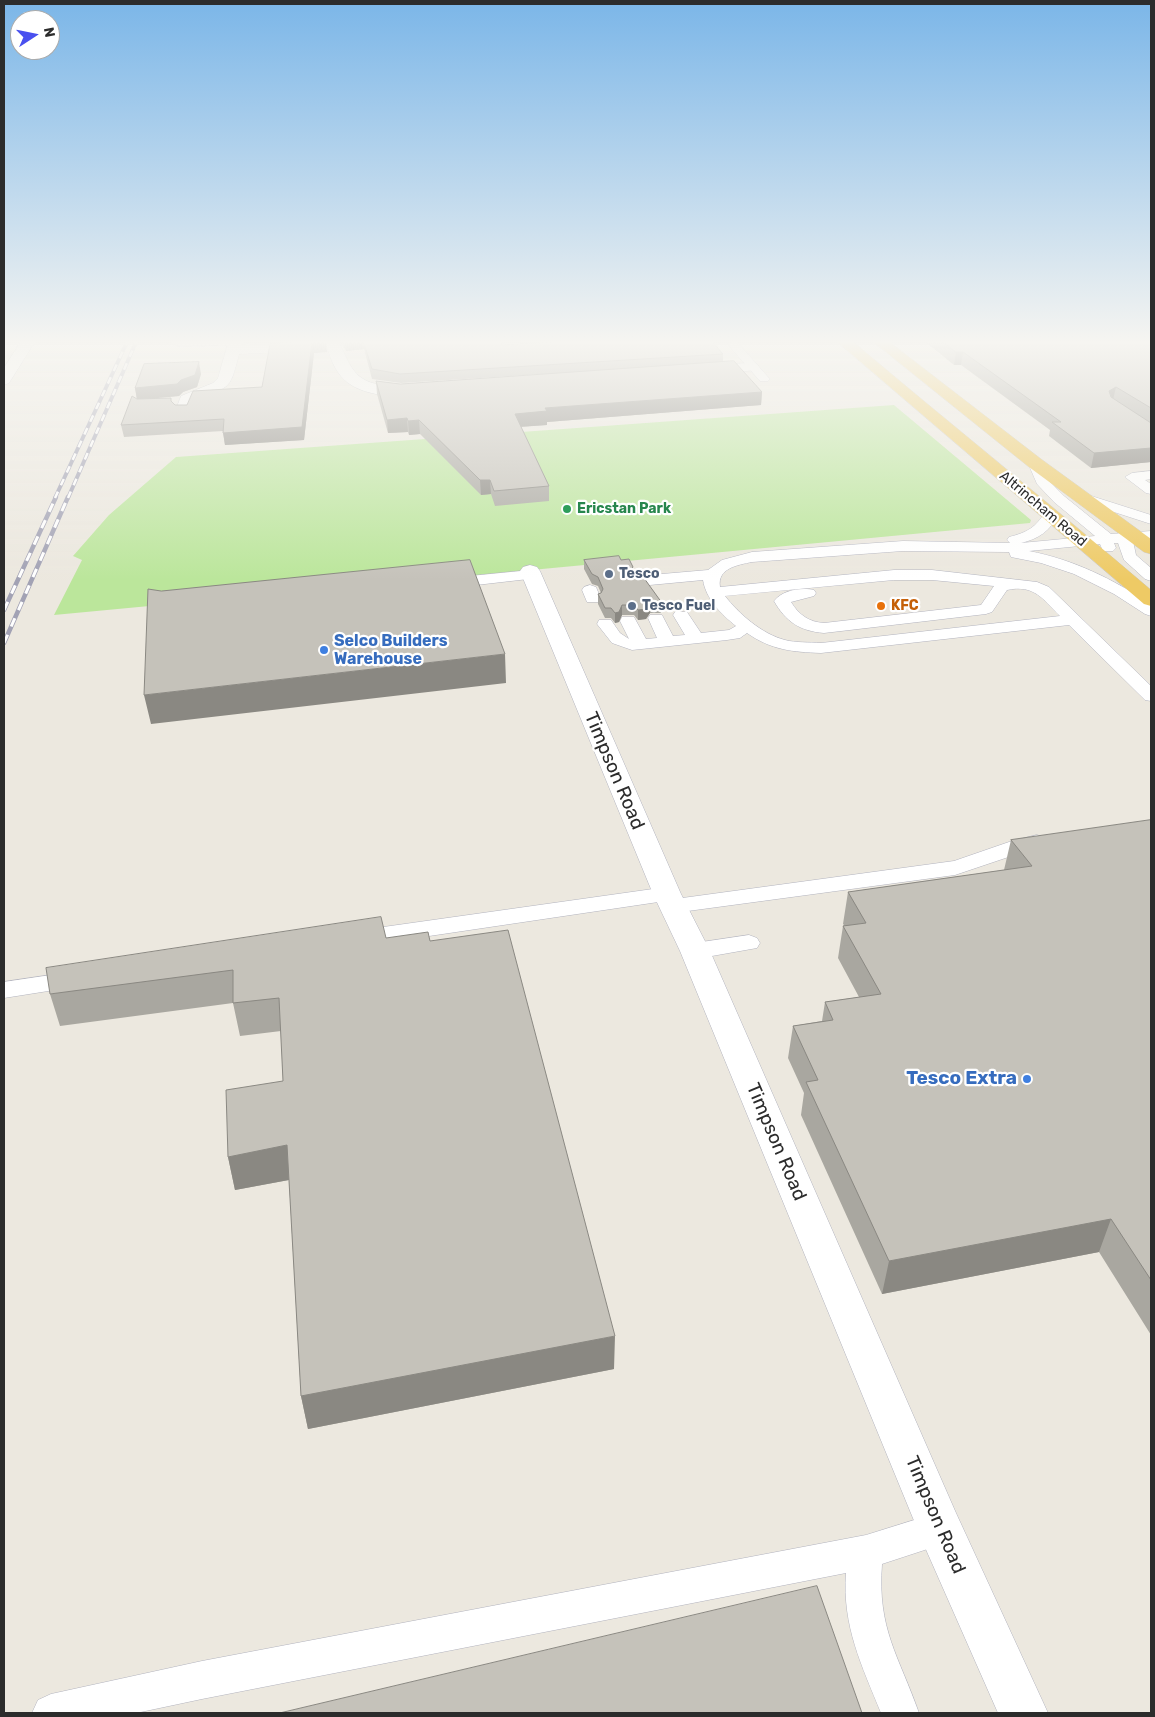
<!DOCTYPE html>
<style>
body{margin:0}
#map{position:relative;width:1155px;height:1717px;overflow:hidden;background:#ece8df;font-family:Rubik,sans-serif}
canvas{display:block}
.frame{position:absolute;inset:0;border:5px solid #2c2c2c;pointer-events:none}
.north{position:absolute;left:10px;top:10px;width:50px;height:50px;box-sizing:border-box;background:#fff;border:1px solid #ababab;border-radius:50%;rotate:79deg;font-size:14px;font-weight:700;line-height:20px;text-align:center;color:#2c2c2c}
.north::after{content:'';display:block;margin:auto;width:18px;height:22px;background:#4950ef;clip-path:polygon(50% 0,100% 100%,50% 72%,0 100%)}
</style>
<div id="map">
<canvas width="1155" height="1717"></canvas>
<div class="frame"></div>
<div class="north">N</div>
</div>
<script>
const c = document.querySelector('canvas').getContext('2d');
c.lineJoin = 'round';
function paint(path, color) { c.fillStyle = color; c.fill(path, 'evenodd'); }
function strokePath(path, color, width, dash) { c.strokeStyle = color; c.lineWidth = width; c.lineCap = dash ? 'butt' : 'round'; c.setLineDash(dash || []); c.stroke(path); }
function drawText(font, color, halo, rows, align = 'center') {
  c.font = font + ' Rubik,sans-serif'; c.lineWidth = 4.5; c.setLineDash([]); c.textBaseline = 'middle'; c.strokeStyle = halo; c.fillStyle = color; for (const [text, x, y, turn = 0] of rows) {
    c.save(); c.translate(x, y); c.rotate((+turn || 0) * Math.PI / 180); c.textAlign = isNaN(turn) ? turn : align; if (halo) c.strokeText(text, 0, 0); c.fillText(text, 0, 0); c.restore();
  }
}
const pitch = new Path2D(`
 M894,405L1031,520L1030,523L54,615L82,560L73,556L109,515L176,457Z`);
const service = new Path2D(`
 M239,340L241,342L239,344L235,345L178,346L172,343L177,340Z
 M734,342L738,343L768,377L770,379L768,381H760L730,347L728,345L730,343Z
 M1035,459L1040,460L1048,480L1064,496L1111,534L1151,531V539L1133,541L1136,555L1151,568V581L1145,579L1124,560L1118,543H1114L1116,548L1113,551H1103L1100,544L1029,551C1075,560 1112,579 1151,604V616L1145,614L1114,594L1074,574L1041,563L1011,557L1009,552L903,551L752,562C738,565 717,568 720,587L894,570H932L1037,582L1049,587L1151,686V701L1145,700L1069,625L821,653C793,652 771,650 747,633L740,638L727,640L632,650L612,643L597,624L599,620H611L620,633L629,639L620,621L622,617H634L646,639L657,638L648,618L650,615H662L673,636L685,635L673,615L675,612H687L701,633L729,630L736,626C721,614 706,599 703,580L639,586L633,584L631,581L633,578L639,576L708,570L722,560L752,552L903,541L1010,543L1007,540L1009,537C1028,532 1035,528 1046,511H1056L1058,514C1051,531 1038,539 1021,543L1095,536L1054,502L1037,484L1028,463ZM894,580H932L994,586L981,605L824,623C809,622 799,615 791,602L814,596L816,593L814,590C802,587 782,590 774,601C786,622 800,631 824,633L986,614L992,612L1007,590C1034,584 1043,599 1060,616L821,643C809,642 796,643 785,640C762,634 739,614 725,596Z
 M1151,471V479L1145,480L1151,484V494L1146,493L1125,477L1132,473Z
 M1082,493L1151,515V524L1077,500L1075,497L1077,494Z
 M531,570L537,572L539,575L537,578L450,588L444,586L442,583L444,580L450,578Z
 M590,585L596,587L601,599L599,602H587L582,590L584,587Z
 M1037,835L1044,837L1047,841L1044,845L955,875L673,913L665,911L662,906L665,901L355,947L347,944L344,939L347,934L355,931L667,887L675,889L678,894L675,899L954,861L1009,842Z
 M749,935L757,938L760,943L757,948L695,959L687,956L683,951L687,946L695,943Z
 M78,971L86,973L90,979L86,985L4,998V982Z
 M940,1512L952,1517L957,1529L952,1541L882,1564C877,1629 899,1656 919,1713H881C862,1666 842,1626 846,1573L202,1699L136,1713H32L38,1700L51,1694L202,1661L866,1535Z`);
const minor = new Path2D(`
 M22,340H36L9,383L4,385V368Z
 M229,340H243L242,345L307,343L312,344L314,347L312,350L307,351L239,354C229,395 229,384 194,401L189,415H177L175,412L181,396L213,383L218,378Z
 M324,340H338C352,370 355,384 392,386C401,386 411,385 419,387L422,390L419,393C396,399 356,396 340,375C332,365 329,352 324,340Z
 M752,363L757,364L759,367L757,370L701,375L696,373L693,370L696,367L701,365Z
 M530,565L537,567L540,571L681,894L710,951L956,1513L1048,1713H998L924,1545L680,951L653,894L520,571L523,567Z`);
const trunk = new Path2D(`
 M835,340H851C950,424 1052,505 1151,590V606L1144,604Z
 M871,340H887L1041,459L1151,539V554L1144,552L1029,467Z`);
const railFar1 = new Path2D(`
 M55,498L128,340
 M68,498L137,340`);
const rail = new Path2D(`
 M4,610L56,497
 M4,643L68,497`);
const wall = new Path2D(`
 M274,340H303L274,341Z
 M339,340H500L502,345L567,341V340H711L723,354V362L762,392L761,405L547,422V425L521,427L549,486V501L495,506L491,494L481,495L420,434L409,435L408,432L388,433L377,394L376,381L400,384L543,374L401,383L372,379L364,349L346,351Z
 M923,340H977L986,342L983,340H1151V462L1091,468L1049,436L1050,430L961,365H954Z
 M270,344L327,352L314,353L304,440L225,445L223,431L124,437L121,425L137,399L135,388L201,374L197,387L183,392L179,396L153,398L172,402L175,405H187L262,387Z
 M584,560H621L633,567V576L662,603L661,613H650L646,619L638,620L634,615H622L619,622L615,623L611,618H605L598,604V594L601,593L598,586L592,584L584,569Z
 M1151,820V1335L1099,1252L882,1294L801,1115L804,1093L788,1058L793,1026L822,1021L825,1002L859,997L838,958L843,926L844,925L843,924L848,892L1004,870L1011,840Z
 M386,938L430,941L614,1369L308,1429L301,1396L289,1180L235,1190L228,1157L283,1081L281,1031L240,1036L233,1003L60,1026L50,994Z`);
const shadedWall = new Path2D(`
 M363,340L364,349L346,351L345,341Z
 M986,340H1014L986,342Z
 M326,341L327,352L314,353L304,440L225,445L223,433L312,342Z
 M956,352H963L961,365H954Z
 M199,362L201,374L197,387L183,392L179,396L137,400L135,388Z
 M1116,387L1113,400L1109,391Z
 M762,392L761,405L547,422V425L516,427L515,414L545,408Z
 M407,418L408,432L388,433L387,420Z
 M419,420L420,434L409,435L408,421Z
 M1150,438H1151V462L1091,468L1094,453Z
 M480,480H490L491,494L481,495Z
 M633,567V576L629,580L630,571Z
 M650,603V613L646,619L638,620V610Z
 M622,605V615L619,622L615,623V613Z
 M505,654L506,683L151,724L144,695Z
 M287,1145L294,1179L235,1190L228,1157Z
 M1111,1219L1099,1252L882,1294L889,1261Z
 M615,1336L614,1369L308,1429L301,1396Z`);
const building = new Path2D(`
 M314,340H325L326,341L312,342L302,427L223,433L224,419L121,425L132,396L137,399L171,398V401L175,405H187L193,391L262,387L270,344Z
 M344,340H500L502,345L569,341V340H711L723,354L400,374L372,369L363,340L345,341Z
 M941,340H977L984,342L1011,340H1151V408L1116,387L1109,391L1111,397L1151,423V438H1150L1151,439V448L1094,453L1052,422H1061L963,352H956Z
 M734,361L762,392L545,408L547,411L515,414L549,486L494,491L490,480H480L419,420L408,421L407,418L387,420L376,381L400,384Z
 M199,362L195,375L181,380L177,384L135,388L144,364Z
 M619,556L621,560L629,559L633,567L630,571L632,576L644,578L662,603H650L647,609L638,610L634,605H622L619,612L615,613L611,608H605L598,594L601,593L603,589L598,577L592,574L584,560Z
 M470,560L505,654L144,695L148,589L161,591Z
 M1151,820V1280L1111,1219L889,1261L806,1082L818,1080L793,1026L833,1020L825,1002L881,994L843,926L866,923L848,892L1032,866L1011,840Z
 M381,917L386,938L428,932L430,941L508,930L615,1336L301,1396L287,1145L228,1157L226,1090L283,1081L279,998L233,1003V970L50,994L46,968Z
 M817,1586L862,1713H280Z`);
const markers = [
 [567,509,5,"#2e9e5b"],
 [609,574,5,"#5c6f8a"],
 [632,606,5,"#5c6f8a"],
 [881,606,5,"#e8710a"],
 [324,650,5,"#3f7fe0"],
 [1027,1079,5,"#3f7fe0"]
];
const farLeisurenames = [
 ["Ericstan Park",577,509]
];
const farStreetnames = [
 ["Altrincham Road",1043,509,40]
];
const farServicenames = [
 ["Tesco",619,574],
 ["Tesco Fuel",642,606]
];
const farFoodnames = [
 ["KFC",891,606]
];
const shopNames = [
 ["Selco Builders",334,641],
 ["Warehouse",334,659]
];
const nearStreetnames = [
 ["Timpson Road",614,771,67],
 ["Timpson Road",776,1142,67],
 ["Timpson Road",935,1515,67]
];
const nearShopnames = [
 ["Tesco Extra",1017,1079]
];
paint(pitch, '#bbe69b');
strokePath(service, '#b2b3be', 1);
strokePath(minor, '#b2b3be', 1);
strokePath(trunk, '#c8c8c8', 1);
paint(service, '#fff');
paint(minor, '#fff');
paint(trunk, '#eeca65');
strokePath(railFar1, '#a2a2b4', 4);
strokePath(rail, '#a2a2b4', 4.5);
strokePath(railFar1, '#fff', 2.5, [7]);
strokePath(rail, '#fff', 3, [9]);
paint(wall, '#a9a7a0');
paint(shadedWall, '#8a8882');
paint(building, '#c5c2ba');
strokePath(building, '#8a8882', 1);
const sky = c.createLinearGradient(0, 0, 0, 580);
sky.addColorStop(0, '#7bb6e8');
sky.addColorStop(0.59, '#f6f5f1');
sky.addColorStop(1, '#f6f5f100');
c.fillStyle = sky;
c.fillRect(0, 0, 1155, 580);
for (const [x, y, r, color] of markers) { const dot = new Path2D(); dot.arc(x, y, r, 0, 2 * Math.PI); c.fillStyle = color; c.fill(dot); strokePath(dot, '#fff', 2); }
drawText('bold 14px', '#27864d', '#fff', farLeisurenames, 'left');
drawText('14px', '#2c2c2c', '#fff', farStreetnames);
drawText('bold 14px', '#4e5e75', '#fff', farServicenames, 'left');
drawText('bold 14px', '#c56008', '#fff', farFoodnames, 'left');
drawText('bold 16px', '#366cbe', '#fff', shopNames, 'left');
drawText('19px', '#2c2c2c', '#fff', nearStreetnames);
drawText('bold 19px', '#366cbe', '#fff', nearShopnames, 'right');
</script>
